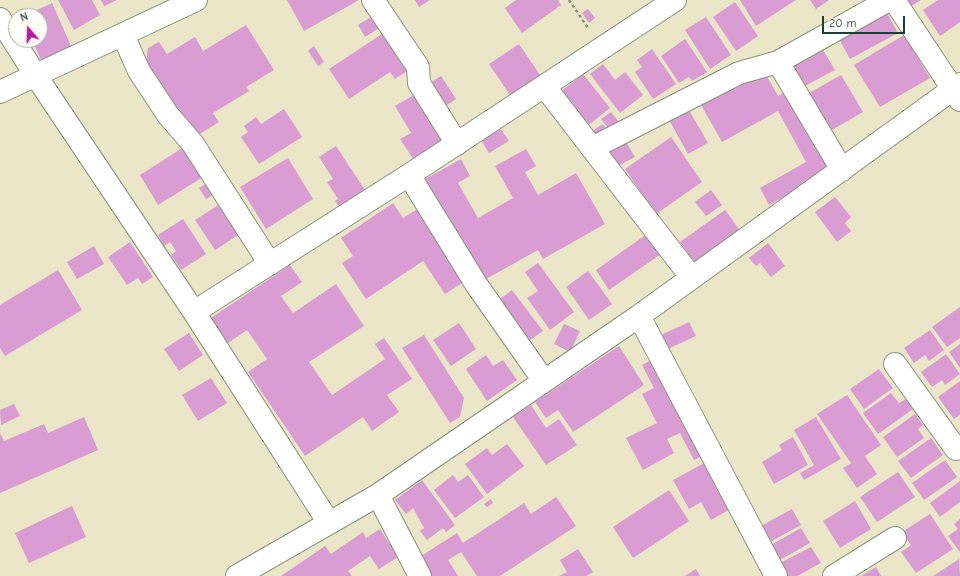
<!DOCTYPE html>
<style>
body{margin:0}
#map{position:relative;width:960px;height:576px;overflow:hidden;background:#ebe6c8;font-family:"Comic Neue",sans-serif}
canvas{display:block}
.north{position:absolute;left:8px;top:8px;width:40px;height:40px;box-sizing:border-box;background:#fdfcf7;border:1px solid #a4b0a9;border-radius:50%;rotate:340deg;font-size:11px;font-weight:700;line-height:16px;text-align:center;color:#1f3d34}
.north::after{content:'';display:block;margin:auto;width:14px;height:18px;background:#b5179e;clip-path:polygon(50% 0,100% 100%,50% 72%,0 100%)}
.scale{position:absolute;left:822px;top:16px;width:83px;height:18px;box-sizing:border-box;border:2px solid #1f3d34;border-top:0;padding-left:5px;font-size:12px;line-height:14px;white-space:nowrap;color:#1f3d34;-webkit-text-stroke:3px #fdfcf7;paint-order:stroke}
</style>
<div id="map">
<canvas width="960" height="576"></canvas>
<div class="north">N</div>
<div class="scale">20 m</div>
</div>
<script>
const c = document.querySelector('canvas').getContext('2d');
c.lineJoin = 'round';
function paint(path, color) { c.fillStyle = color; c.fill(path, 'evenodd'); }
function strokePath(path, color, width, dash) { c.strokeStyle = color; c.lineWidth = width; c.lineCap = dash ? 'butt' : 'round'; c.setLineDash(dash || []); c.stroke(path); }
const building = new Path2D(`
 M58,0H92L100,15L74,30Z
 M101,0H117L104,6Z
 M287,0H359L304,31Z
 M415,0H430L419,7Z
 M516,0H558L561,5L522,33L505,8Z
 M740,0H796L756,26Z
 M810,0H829L816,9Z
 M907,0H921L911,6Z
 M938,0H960V22L940,36L923,10Z
 M735,2L758,36L736,51L713,17Z
 M52,3L71,46L41,60L32,40H40V16H24Z
 M588,9L595,18L589,23L582,13Z
 M886,11L898,33L850,59L838,37Z
 M374,15L382,26L365,37L358,25Z
 M706,17L731,55L710,69L685,30Z
 M246,25L274,70L246,87L249,91L213,113L219,122L193,138L146,62L148,48L159,42L167,54L195,37L203,51Z
 M385,32L410,69L395,79L390,72L349,99L329,69Z
 M904,35L930,78L880,107L854,65Z
 M685,39L707,72L692,81L689,77L679,83L661,56Z
 M519,44L540,75L510,95L489,64Z
 M314,46L324,62L318,66L308,51Z
 M822,48L835,70L799,89L787,68Z
 M652,49L676,84L653,99L635,72L642,67L637,60Z
 M603,64L615,80L625,72L643,95L620,113L590,74Z
 M764,71L778,96L790,90L834,169L769,205L760,188L806,162L778,111L722,142L701,105Z
 M583,74L610,108L586,127L559,93Z
 M841,75L863,112L825,134L804,96Z
 M441,76L456,99L443,108L427,85Z
 M419,92L449,139L414,160L400,139L411,133L395,106Z
 M686,105L708,143L688,154L667,116Z
 M284,109L302,137L259,164L241,137L248,132L244,126L256,117L261,124Z
 M611,112L622,126L613,134L601,119Z
 M603,124L608,132L593,141L589,133Z
 M501,129L509,141L489,153L481,140Z
 M671,137L702,182L656,214L625,169Z
 M624,139L635,157L618,166L607,148Z
 M336,146L369,196L343,213L335,201L338,199L327,182L333,179L319,157Z
 M184,147L203,177L158,205L140,175Z
 M526,149L536,166L525,172L538,195L576,173L605,224L543,259L538,250L479,283L422,181L461,159L470,176L458,183L478,218L513,198L495,166Z
 M288,158L313,199L266,229L240,187Z
 M209,182L216,193L206,199L199,188Z
 M711,190L722,205L706,216L695,202Z
 M835,197L851,217L845,223L851,231L837,242L815,212Z
 M393,203L403,218L419,208L467,280L445,294L423,261L366,299L342,263L353,256L341,238Z
 M220,204L240,234L215,250L195,220Z
 M725,210L741,232L696,264L680,242Z
 M183,219L206,254L181,270L171,255L176,251L170,242L164,246L158,235Z
 M647,234L661,254L609,290L596,270Z
 M130,242L153,277L142,284L138,278L127,285L108,257Z
 M768,243L785,266L771,277L760,263L756,266L749,258Z
 M94,246L104,264L77,279L67,262Z
 M538,263L574,312L550,330L527,298L538,291L525,272Z
 M290,265L302,282L281,296L293,313L336,284L364,326L309,362L332,395L385,359L375,344L384,338L412,379L387,395L399,412L372,431L363,417L305,456L248,372L267,359L247,330L228,343L211,318Z
 M58,270L82,310L5,356L0,348V305Z
 M588,271L612,304L589,320L566,287Z
 M512,290L543,331L526,343L496,302Z
 M960,307V338L947,347L932,327Z
 M689,322L696,336L668,349L661,335Z
 M459,323L476,349L451,366L433,340Z
 M564,324L580,331L570,352L554,344Z
 M930,330L944,350L929,361L925,355L914,363L904,348Z
 M189,333L203,355L179,371L164,349Z
 M424,335L464,398L460,417L450,423L402,348Z
 M960,344V368L949,352Z
 M619,346L644,385L573,432L558,410L546,418L535,402Z
 M946,354L960,374L945,385L942,380L932,387L921,372Z
 M486,355L493,366L503,360L517,380L487,401L466,369Z
 M657,357L706,454L694,460L680,433L667,439L674,453L643,470L626,438L657,423L642,394L654,388L642,365Z
 M879,369L893,388L864,409L850,389Z
 M211,378L227,403L198,421L182,395Z
 M960,381V415L954,419L938,397Z
 M891,393L899,403L906,399L913,409L878,434L863,413Z
 M847,395L881,445L865,456L877,474L857,488L843,468L851,463L817,414Z
 M14,404L20,416L1,425L0,410Z
 M531,405L546,428L559,419L577,445L546,465L513,417Z
 M915,414L923,425L918,429L924,438L897,457L883,437Z
 M84,417L98,450L0,493V433L4,441L44,424L48,433Z
 M816,417L841,459L804,480L800,473L814,465L794,430Z
 M793,437L808,465L774,484L762,462L782,450L779,445Z
 M931,438L943,455L911,478L898,461Z
 M507,444L524,466L487,494L465,464L487,448L492,455Z
 M945,460L957,477L924,500L912,483Z
 M706,462L732,508L711,520L701,502L689,509L673,480Z
 M898,472L915,497L877,522L860,497Z
 M453,475L458,482L468,475L484,497L455,518L434,490Z
 M422,480L455,525L446,532L443,528L427,540L420,531L424,528L413,508L406,514L395,500Z
 M960,481V502L940,517L930,503Z
 M669,490L689,521L633,558L613,527Z
 M556,497L576,526L500,576H477L461,552L448,560L458,576H430L418,558L457,533L463,543L524,503L531,514Z
 M491,499L493,503L487,507L484,504Z
 M855,501L871,529L840,548L823,521Z
 M72,506L86,537L29,563L15,533Z
 M792,509L801,525L770,542L761,526Z
 M930,514L953,549L916,573L901,552L911,545L902,532Z
 M960,519V552L948,536L958,529L954,524Z
 M801,528L810,543L780,560L771,545Z
 M380,529L398,557L379,569L370,556L348,571L352,576H281L325,546L331,554L363,532L366,538Z
 M811,547L821,563L797,576H787L780,563Z
 M578,549L593,572L586,576H559L567,572L560,560Z
 M959,559L960,576H933Z
 M876,567L881,576H861Z
 M696,569L700,576H685Z`);
const path = new Path2D(`
 M569,0L588,28`);
const minor = new Path2D(`
 M373,0L418,67L419,83L457,144
 M894,0L960,100
 M0,19L36,76L194,312L329,523
 M123,35L139,71L168,115L193,144L270,264
 M778,62L842,170
 M545,87L692,278
 M0,92L196,0
 M592,148L739,73L778,62L889,0
 M409,175L476,284L544,381
 M194,312L409,175L675,0
 M639,316L776,576
 M895,364L956,449L960,446
 M378,495L420,576
 M237,576L378,495L639,316L960,84
 M834,576L895,538`);
paint(building, '#d99dd4');
strokePath(minor, '#85927e', 24);
strokePath(path, '#85927e', 2.5, [3, 3]);
strokePath(minor, '#fff', 22);
</script>
